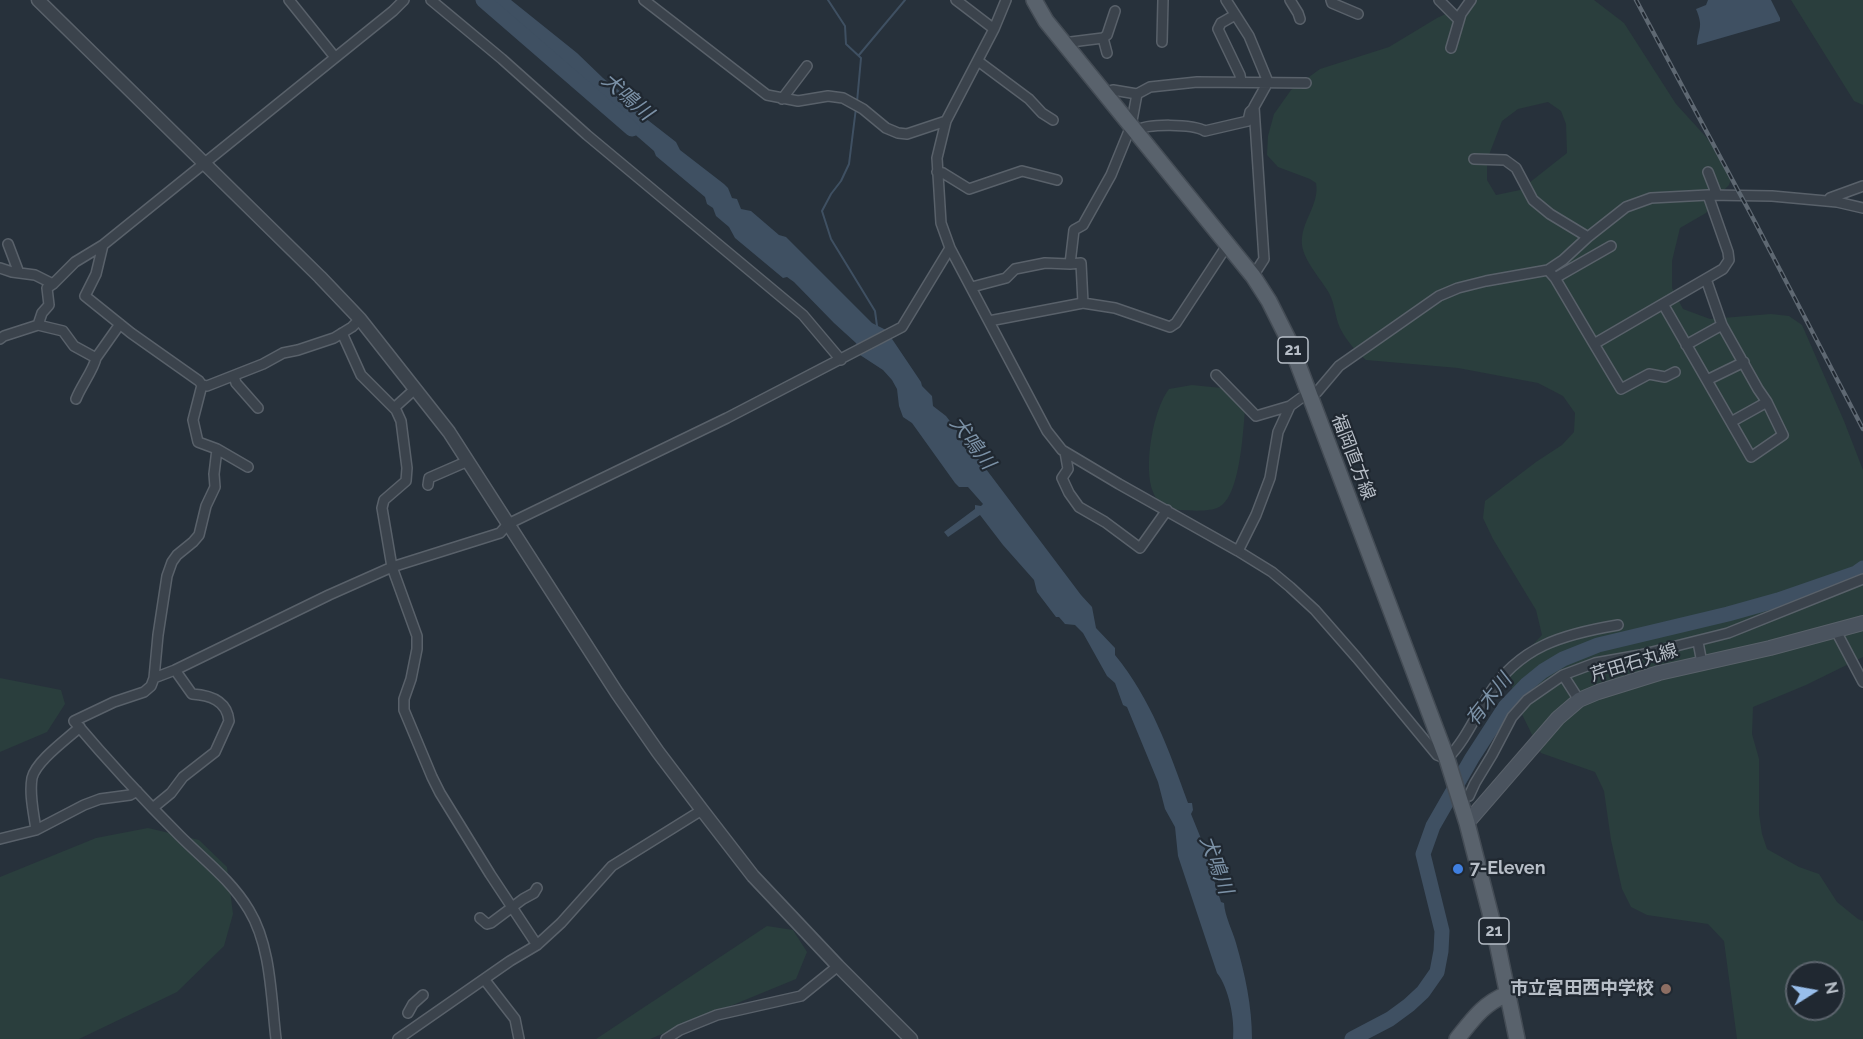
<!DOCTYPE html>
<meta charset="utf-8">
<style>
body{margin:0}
#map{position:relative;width:1863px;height:1039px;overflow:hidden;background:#27313b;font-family:Raleway,sans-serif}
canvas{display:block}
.north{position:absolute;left:1785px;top:961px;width:60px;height:60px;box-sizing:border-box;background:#202831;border:2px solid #5c646d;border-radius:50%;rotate:79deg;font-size:16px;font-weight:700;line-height:24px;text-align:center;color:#b7bec7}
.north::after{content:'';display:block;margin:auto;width:21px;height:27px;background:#98beeb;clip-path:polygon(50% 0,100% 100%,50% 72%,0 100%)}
</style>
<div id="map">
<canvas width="1863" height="1039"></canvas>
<div class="north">N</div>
</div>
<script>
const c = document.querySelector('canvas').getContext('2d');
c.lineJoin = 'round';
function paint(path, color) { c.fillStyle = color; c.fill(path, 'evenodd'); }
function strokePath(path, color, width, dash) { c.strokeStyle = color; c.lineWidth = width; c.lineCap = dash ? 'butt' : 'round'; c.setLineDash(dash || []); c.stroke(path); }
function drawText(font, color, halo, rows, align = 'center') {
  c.font = font + ' Raleway,"Noto Sans JP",sans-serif'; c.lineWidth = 4.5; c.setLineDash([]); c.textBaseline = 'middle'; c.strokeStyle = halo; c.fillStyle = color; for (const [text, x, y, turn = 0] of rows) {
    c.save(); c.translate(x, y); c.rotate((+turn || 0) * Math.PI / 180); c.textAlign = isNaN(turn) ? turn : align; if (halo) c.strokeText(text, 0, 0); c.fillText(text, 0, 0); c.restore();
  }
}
const green = new Path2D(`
 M1476,0H1594L1624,23L1676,104L1707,138L1730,172L1731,179L1729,185L1716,198L1706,213L1680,228L1672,261V288L1683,309L1710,319L1771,314L1789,316L1802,325L1844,421L1863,470V657L1806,685L1753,707L1752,734L1759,759V814L1762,834L1767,849L1799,867L1819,874L1837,902L1858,919L1863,921V1039H1737L1724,941L1708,924L1647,915L1631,907L1622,889L1611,840L1604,791L1595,772L1541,753L1514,698L1510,677L1511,660L1525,653L1542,635L1536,610L1493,539L1483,518L1485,501L1536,462L1562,445L1574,432L1575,413L1563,396L1538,383L1458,368L1366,360C1356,352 1346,340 1340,328C1335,317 1335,304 1329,293C1321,279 1304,261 1302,245C1300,222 1320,205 1316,183L1310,179L1278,167L1267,155L1268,136L1274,114L1291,90L1320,69L1389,47L1437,18ZM1548,102L1561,111L1566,124L1567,153L1520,190L1496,195L1487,180V160L1502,121L1518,109ZM1797,973H1833V1009H1797Z
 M1791,0H1863V105L1854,101Z
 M1192,385L1231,389L1245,410C1243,432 1240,497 1219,507C1209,513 1181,510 1168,509C1163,504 1155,499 1153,492C1143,468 1153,409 1169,389Z
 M0,678L61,690L65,704L47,732L0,752Z
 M148,828L199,840L227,867L233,914L224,946L177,992L79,1039H0V877L96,838Z
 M767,926L793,930L807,952L796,979L650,1039H596Z`);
const water = new Path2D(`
 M480,0H511L577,53L603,78L626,96L635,104L640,114L676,142L680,150L724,184L728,188L732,198L737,199L741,209L751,211L779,235L786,237L872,323L886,330L921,382L922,386L932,396L933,406L946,416L1081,595L1092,607L1096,628L1115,648V655C1151,699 1169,750 1188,803H1192L1193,810L1191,814L1215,873L1214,880L1221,902L1224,903C1225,917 1232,929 1236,943C1245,974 1252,1006 1252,1039H1233C1235,1020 1229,988 1217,973L1178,856L1175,827L1165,809L1158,782L1127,707L1123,705L1115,683L1107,676L1083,633L1075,625L1065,624L1059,617H1056L1037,592L1034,580L1003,545L980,515L948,537L944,532L975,509V505L981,506L983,504L968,487H959L955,483L912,423L903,417L899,406L897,389L892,380L883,370L860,355L856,343L834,323L794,282L787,277L783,278L735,238L729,227L716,216L713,208L707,204L705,197L656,156L654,151L623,124L613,110L601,100L598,95L590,90L565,67L561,66L522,31Z
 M1708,0H1771L1780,18V21L1697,45C1698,28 1704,28 1696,9L1706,5Z`);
const stream = new Path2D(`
 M828,0L845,26L846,44L861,58L857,102
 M859,55L905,0
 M856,108L849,164L841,181L831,194L822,211L831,239L875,311L877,326`);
const river = new Path2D(`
 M483,0L632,129
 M1352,1039L1390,1019L1409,1005L1423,992L1437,972L1441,951L1442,931L1423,854L1433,826L1472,758L1505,707L1527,684L1543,671L1563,659L1598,645L1728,614L1778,600L1856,573L1863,568`);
const minor = new Path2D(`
 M289,0L334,56
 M431,0L502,59L587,135L803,315L841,360
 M644,0L767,95L798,101L828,96L843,98L863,109L886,128L898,133L907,134L946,121
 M956,0L994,29
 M1006,0L994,29L946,121L937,158L941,223L950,248L1047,431L1062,450L1119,484L1238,551L1272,572L1290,587L1315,610L1357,658L1437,755L1447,759C1465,741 1475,717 1488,696C1519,646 1564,634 1618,625
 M1226,0L1249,36L1268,82L1254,107L1264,259L1253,276
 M1290,0L1298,13L1300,19
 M1331,0L1332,3L1358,14
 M1439,0L1459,20
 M1235,15L1221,23L1218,29L1240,75L1241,82
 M1103,38L1107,53
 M1162,42L1163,0
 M1063,43L1103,38L1107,35L1115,11
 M1451,48L1461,14L1471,0
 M978,61L1029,99L1042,113L1053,120
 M1104,93L1113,90L1137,94L1150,87L1197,82L1306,83
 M782,99L807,66
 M1136,131C1147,123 1193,124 1205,131L1248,121L1250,112L1253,109
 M1474,159L1505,160L1516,168L1533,200L1550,214L1588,237
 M937,172L943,173L969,189L1022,171L1057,180
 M1708,172L1717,195
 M1828,201L1830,198L1863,186
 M8,244L19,273
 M103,245L96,274L85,296L131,333L199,381L202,385L207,386L263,364L283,353L298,350L334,338L352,327L360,319
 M0,268L12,272L35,275L53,284
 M1548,270L1555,278L1594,344L1723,269L1729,260L1728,252L1708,195
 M1555,278L1611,246
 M972,287L1006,278L1015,269L1045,263L1070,264L1074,230L1083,225L1111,175L1131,126L1137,94
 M1083,303L1115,308L1170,327L1176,323L1228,244
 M1663,304L1751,457L1783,435L1767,402L1758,389L1722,325L1706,279
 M989,321L1083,303L1081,263L1070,264
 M38,325L63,331L74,346L96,358L120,324
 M342,333L361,375L396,410L401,421L407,468L406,481L384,500L382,508L392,567L417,636V649L411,679L404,699V710L432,777L440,793L490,874L537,945
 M0,339L4,336L38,325L42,313L49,305L47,288L53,284L75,262L103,245L393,11L404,0
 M1594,344L1621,389L1649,374L1665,377L1675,372
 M1686,345L1722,325
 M1216,375L1256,416L1290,406
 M234,376L236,383L258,408
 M1707,380L1744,362
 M202,385L193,420L198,442L217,449L214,474L215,487L206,506L199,535L193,542L177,555L172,562L167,576L158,635L154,678L151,686L144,692L114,702L74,721C107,760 144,800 180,836C204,860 231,880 249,910C271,946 271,997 276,1039
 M76,399C81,386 94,369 96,358
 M394,408L415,389
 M1731,422L1767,402
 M217,449L248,467
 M1065,452L1068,469L1062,478L1069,493L1079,507L1105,522L1140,548L1167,510
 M428,485L429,478L468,461
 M1238,551L1256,515L1270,478L1278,432L1290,406L1301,398L1317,392L1339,366L1439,296L1458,288L1486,281L1548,270L1563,260L1588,237L1626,207L1651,198L1708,195L1772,196L1837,202L1863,208
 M1836,631L1863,682
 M1698,642L1702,663
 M1563,675L1579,700
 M154,678L175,670L329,595L392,567L500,533L508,524L727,418L902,327L950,248
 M1469,796L1475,783L1492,755L1512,717L1527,700L1563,675L1595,663L1640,655L1728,633L1863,579
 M154,807L171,793L183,777L215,752L229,721C227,700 209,695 192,694L175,670
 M36,830C34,814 29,795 32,778C36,761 67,739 80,727
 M0,839L36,830L84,805L100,799L130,795L137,791
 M480,918L487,924L491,923L523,899L534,893L537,888
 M484,979L515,1019L519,1039
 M408,1013L413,1004L423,995
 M398,1039L510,961L537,945L561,923L612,866L702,810
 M666,1039L680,1030L717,1015L801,996L838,966`);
const tertiary = new Path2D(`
 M38,0L320,277L360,319L449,432L617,693L658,752L702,810L753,876L838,966L911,1039`);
const secondary = new Path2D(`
 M1467,823L1558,718L1579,700L1598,692L1659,673L1770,648L1863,623`);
const primary = new Path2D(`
 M1034,0L1046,21L1253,276L1269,301L1290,343L1447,759L1467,823L1494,928L1517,1039
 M1457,1039C1473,1019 1483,1004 1507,994`);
const rail = new Path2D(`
 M1636,0L1755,222L1863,429`);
const markers = [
 [1458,869,6,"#3f7fe0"],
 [1666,989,6,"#8d6e63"]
];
const shields = [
 [1293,350,30],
 [1494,931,30]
];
const shieldNames = [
 ["21",1293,350],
 ["21",1494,931]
];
const streetNames = [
 ["福岡直方線",1353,457,69],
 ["芹田石丸線",1634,663,-17]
];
const poiNames = [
 ["7-Eleven",1470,869],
 ["市立宮田西中学校",1654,989,"right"]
];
const waterNames = [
 ["犬鳴川",627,97,41],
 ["犬鳴川",972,443,53],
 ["有木川",1489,700,-52],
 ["犬鳴川",1216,865,70]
];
paint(green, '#2a3e3d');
paint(water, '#3f5062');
strokePath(stream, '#3f5062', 2);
strokePath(river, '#3f5062', 15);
strokePath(minor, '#59616a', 12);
strokePath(tertiary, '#59616a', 15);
strokePath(secondary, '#59616a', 16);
strokePath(primary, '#444c55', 18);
strokePath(minor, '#3b434c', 9);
strokePath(tertiary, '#3b434c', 12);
strokePath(secondary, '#4a535e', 14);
strokePath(primary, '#59626c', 15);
strokePath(rail, '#5e6872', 4.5);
strokePath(rail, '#202831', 2, [7]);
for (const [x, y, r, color] of markers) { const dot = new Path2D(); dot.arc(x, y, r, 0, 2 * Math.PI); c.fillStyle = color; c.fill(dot); strokePath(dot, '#202831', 2); }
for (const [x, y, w] of shields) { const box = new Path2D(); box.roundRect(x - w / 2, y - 13, w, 26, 4.5); c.fillStyle = '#202831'; c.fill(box); strokePath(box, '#b7bec7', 1.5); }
drawText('bold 16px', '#b7bec7', null, shieldNames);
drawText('18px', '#b7bec7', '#202831', streetNames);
drawText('bold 18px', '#b7bec7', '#202831', poiNames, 'left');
drawText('italic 20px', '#7b91a6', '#202831', waterNames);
</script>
